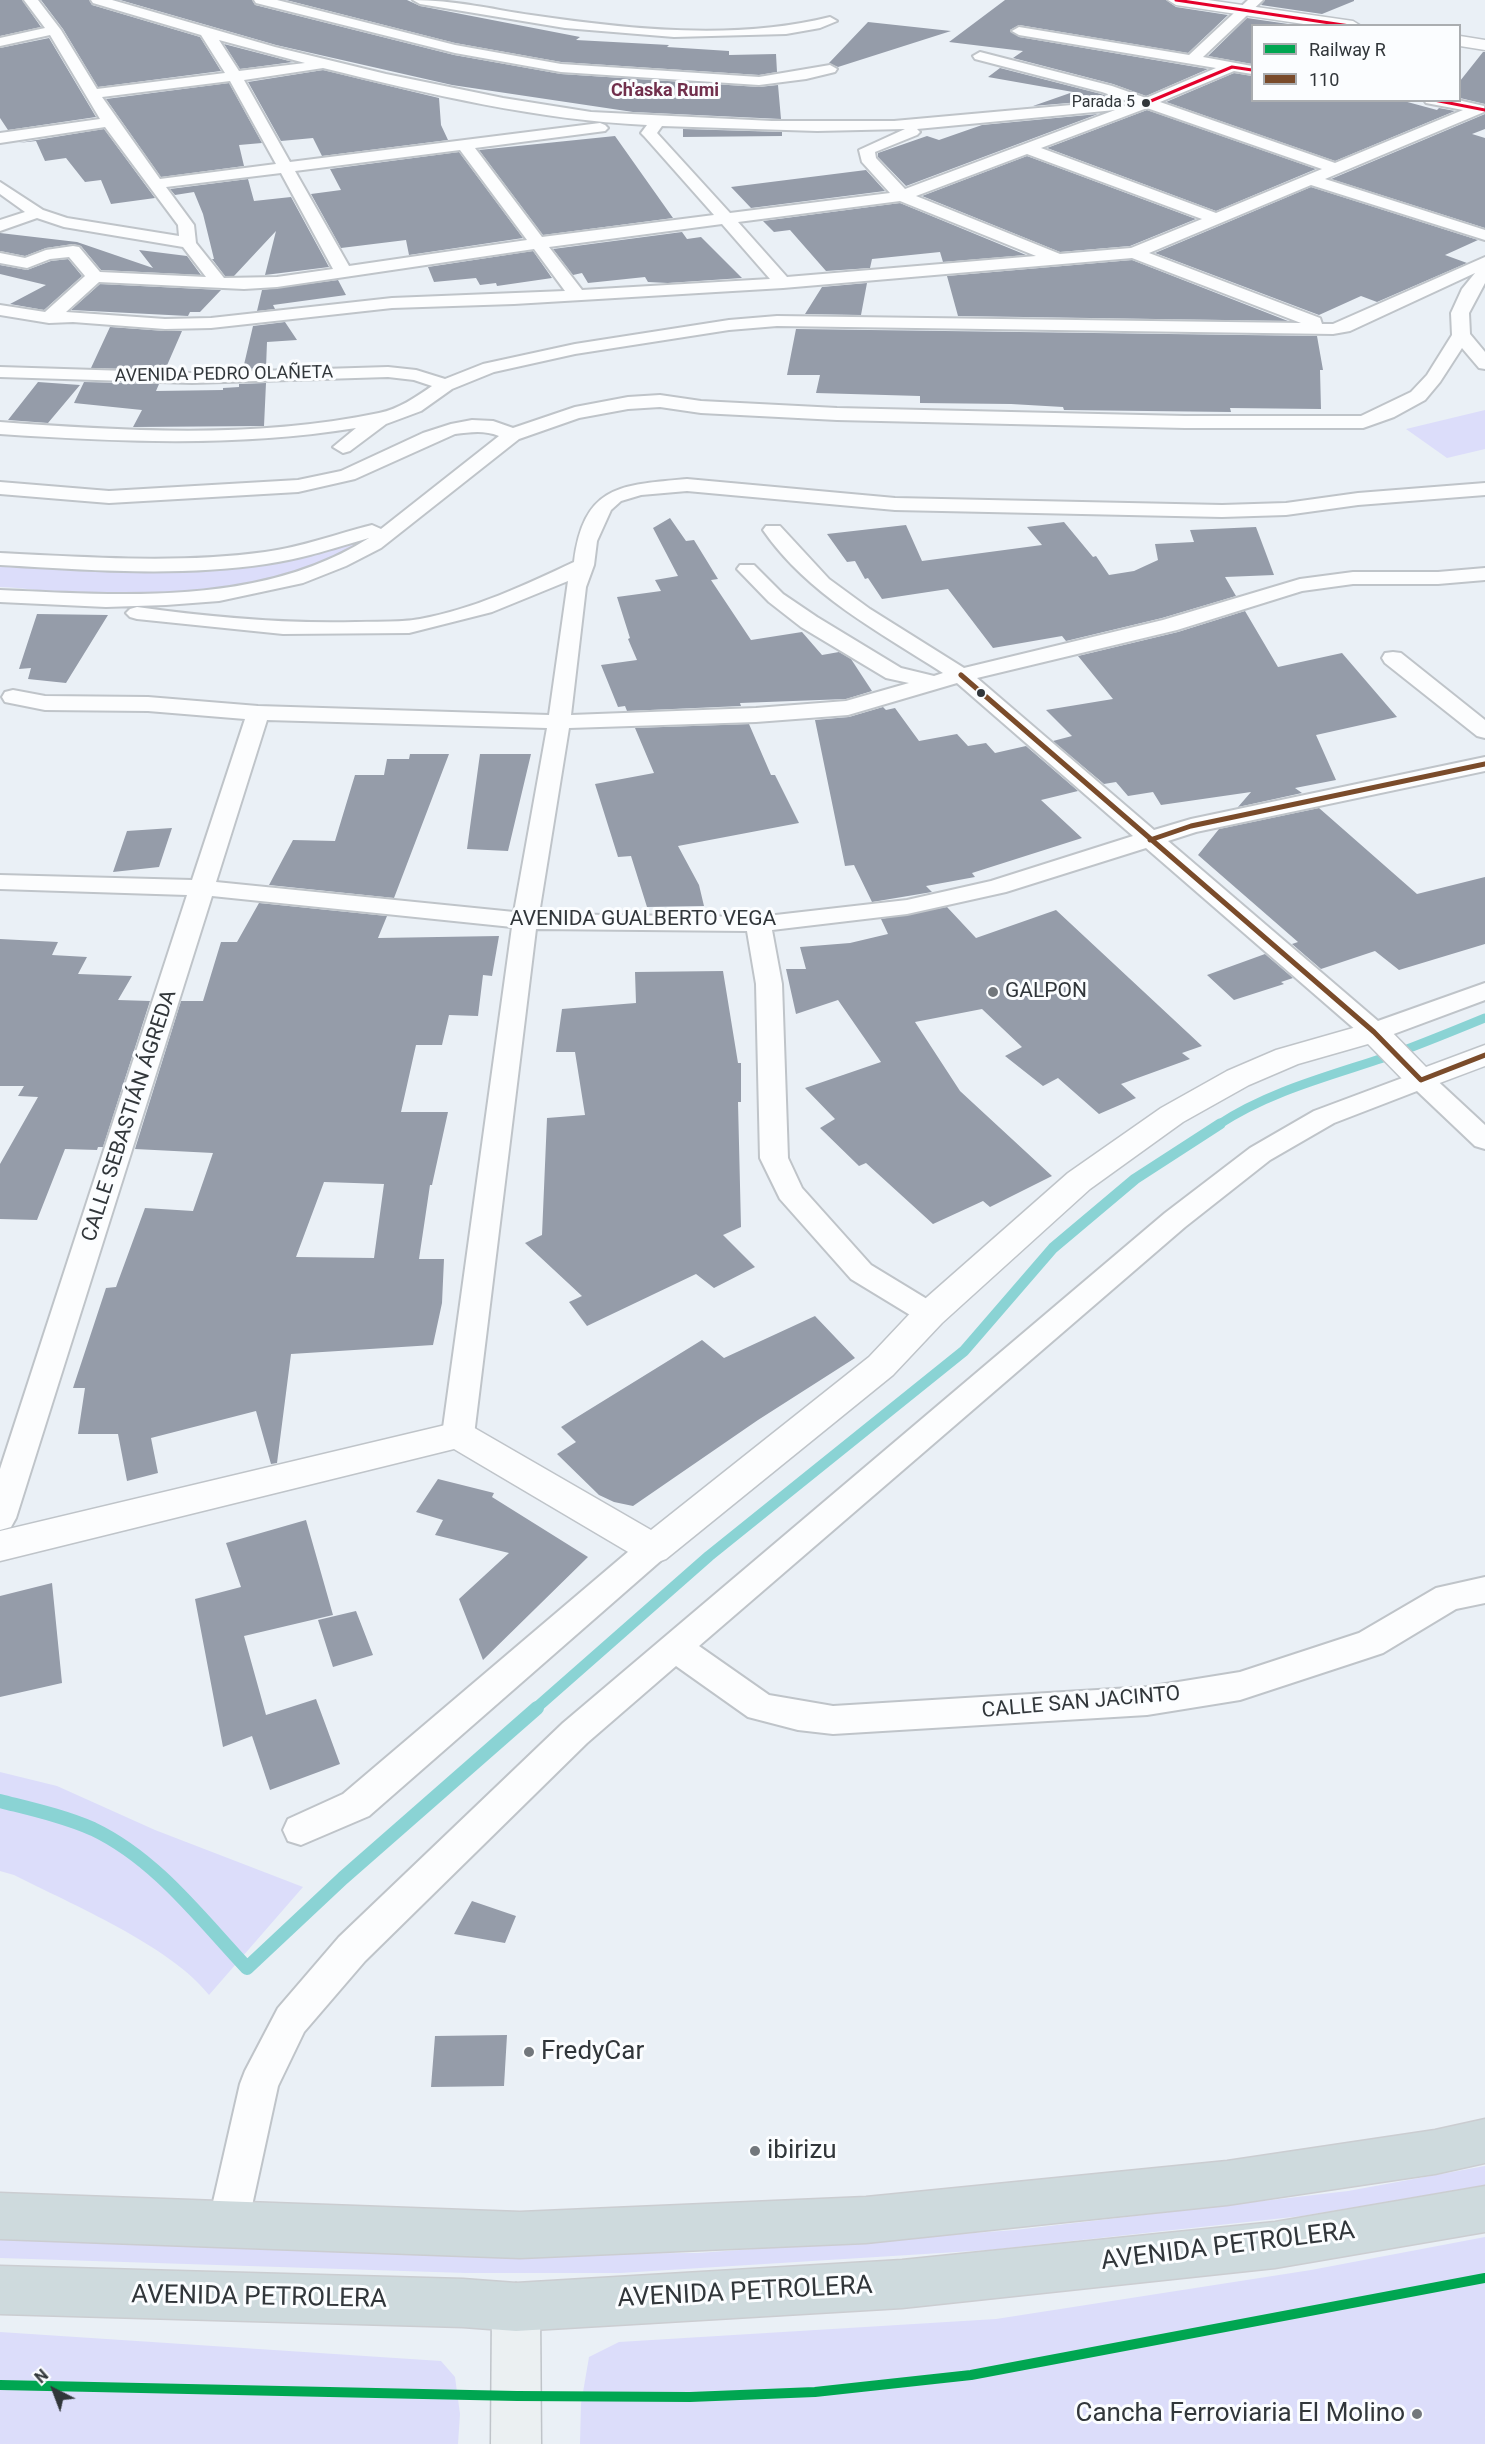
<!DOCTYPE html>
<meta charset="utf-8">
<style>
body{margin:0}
#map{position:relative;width:1485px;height:2444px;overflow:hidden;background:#eaf0f6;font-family:Roboto,sans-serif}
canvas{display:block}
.legend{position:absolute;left:1251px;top:24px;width:210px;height:78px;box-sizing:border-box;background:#fbfdff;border:2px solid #aaadb0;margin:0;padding:8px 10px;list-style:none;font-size:18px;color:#31363a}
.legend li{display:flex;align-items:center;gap:12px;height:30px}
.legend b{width:30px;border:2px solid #aaadb0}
.north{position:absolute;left:24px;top:2360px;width:60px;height:60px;-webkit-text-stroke:4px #fbfdff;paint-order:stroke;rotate:318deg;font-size:16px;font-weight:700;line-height:24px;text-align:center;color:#31363a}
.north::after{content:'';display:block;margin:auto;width:21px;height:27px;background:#31363a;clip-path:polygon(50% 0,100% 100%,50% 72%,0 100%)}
</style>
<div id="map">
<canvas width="1485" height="2444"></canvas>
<ul class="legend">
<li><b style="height:8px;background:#00a651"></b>Railway R</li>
<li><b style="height:8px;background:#7a4b2a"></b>110</li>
</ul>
<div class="north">N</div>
</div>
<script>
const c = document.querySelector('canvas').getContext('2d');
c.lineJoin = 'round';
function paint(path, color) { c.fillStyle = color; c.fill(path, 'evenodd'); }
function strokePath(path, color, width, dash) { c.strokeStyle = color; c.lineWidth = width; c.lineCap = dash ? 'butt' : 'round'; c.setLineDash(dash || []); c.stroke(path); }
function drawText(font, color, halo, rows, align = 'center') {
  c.font = font + ' Roboto,sans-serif'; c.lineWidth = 6; c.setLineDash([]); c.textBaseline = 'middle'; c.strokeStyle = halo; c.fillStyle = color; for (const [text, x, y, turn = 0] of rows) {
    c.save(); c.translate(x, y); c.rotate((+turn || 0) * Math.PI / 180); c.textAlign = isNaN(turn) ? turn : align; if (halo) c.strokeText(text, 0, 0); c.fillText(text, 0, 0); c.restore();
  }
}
const green = new Path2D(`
 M1485,410V449L1447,458L1406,429Z
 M380,531C298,591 188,597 91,595C61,594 30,588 0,587V564L206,568Z
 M0,1772L57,1786L155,1830L303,1887L209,1995C171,1946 71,1904 14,1875L0,1871Z
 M1485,2166V2185L1302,2216L989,2250L620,2273H466L0,2258V2238L467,2254L698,2253L1015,2230L1348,2191Z
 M1485,2237V2444H580L581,2404L589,2357L619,2342L996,2319L1311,2270Z
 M0,2332L441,2361L455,2377L460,2414L458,2444H0Z`);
const streamFar2 = new Path2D(`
 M1218,1125C1268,1092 1326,1077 1383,1058C1417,1046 1451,1032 1485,1018`);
const streamFar1 = new Path2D(`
 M535,1709L709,1556L964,1351L1053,1248L1135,1179L1220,1124`);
const stream = new Path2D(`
 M0,1801C31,1809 63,1816 93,1829C156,1859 200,1918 247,1968L343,1878L537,1708`);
const building = new Path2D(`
 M0,0H22L41,27L0,36Z
 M41,0H89L92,5L200,37L221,71L98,87L63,29Z
 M120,0H252L255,5L454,55L561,74L759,87L778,85L781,119L633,112L452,85L276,45Z
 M286,0H407L420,6L580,37L576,40L669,45L667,47L729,51V55L776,54L777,72L759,75L561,62L455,43Z
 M1005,0H1166L1176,7L1228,15L1188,53L1019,25L1010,30L1019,37L1208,69L1146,96L1113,84L1013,58L1023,51L949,42Z
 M1265,0H1354V1L1322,14L1261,5Z
 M1247,18L1295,25L1252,26V64L1208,56Z
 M868,22L951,31L838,67L829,63Z
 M49,38L96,117L8,130L0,118V48Z
 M224,44L293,62L240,69Z
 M1483,52H1485V104L1460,98V81Z
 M1000,68L1101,94L1115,99L1033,106L1073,92L988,77Z
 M323,70L439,98L441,125L448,140L322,156L313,138L281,141L248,82Z
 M1234,73L1252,76V100H1400L1437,110L1439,108L1455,111L1335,161L1166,102Z
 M229,83L262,143L239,145L244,166L161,177L106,99Z
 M1147,110L1316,169L1216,211L1047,148Z
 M1098,114L906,186L878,157V153L927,136L939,140L982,125Z
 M1485,114V129L1472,134L1485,138V228L1331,179Z
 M104,129L155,198L111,204L101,180L85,182L66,158L45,161L36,141L18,143Z
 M683,129L782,132V136L683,137Z
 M615,136L673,218L543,235L479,150Z
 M459,152L523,238L409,255L406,240L341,248L311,194L341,190L330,169Z
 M1027,156L1196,219L1130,246L1060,252L922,196Z
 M866,170L885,191L751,208L731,187Z
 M248,179L254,201L291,197L329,267L265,275L276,231L234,276H225L212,259H214L203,214L194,192L175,195L170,189Z
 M1311,187L1478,240L1445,255L1467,263L1377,302L1361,296L1319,315L1155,253Z
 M900,203L1026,255L943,262L940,252L872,259L870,268L826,271L790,230L774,232L763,221Z
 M682,232L687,239L701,237L742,278L668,283L648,282L645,277L588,283L582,273L573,275L553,249Z
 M0,233L77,242L153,268L139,250L187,256L201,275L101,270L81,246L73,244L46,248L25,256L0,251Z
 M533,251L552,278L497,286L496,283L480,285L476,278L434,282L428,267Z
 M68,259L82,276L44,310L10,304L46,285L0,274V265L27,270L51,261Z
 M1132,260L1288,321L958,316L947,276Z
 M338,280L346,295L273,305L275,309L257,311L262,290Z
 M867,283L861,315L805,314L822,287Z
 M100,284L221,290L200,312H190L188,316L71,310Z
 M285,322L297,340L267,342L266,368L243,369L253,326Z
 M110,327L165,331H182L165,370L91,368Z
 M796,329L1317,336L1323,370H1320L1321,409L1230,408L1231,412L1064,410L1063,407L1011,404L920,403V396L816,393L820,375H787Z
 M38,382L80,385L48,423L8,420Z
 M84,382L159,384L156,391L223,390V388L239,387V384L266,383L264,426L133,427L142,410L74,403Z
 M670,518L686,541L694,540L718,579L711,580L751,640L802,632L822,655L839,652L851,659L872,691L846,699L740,703L741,706L627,711L625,706L618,707L601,665L637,660L628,639L630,638L617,597L661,591L655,580L678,576L653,528Z
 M1064,522L1093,557L1096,556L1109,575L1134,571L1158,560L1155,544L1194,542L1190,530L1256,527L1274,575L1225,577L1236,596L1162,618L1066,641L1062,636L993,648L948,589L882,599L868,578L865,579L855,561L847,562L827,534L906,525L922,561L1042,545L1027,527Z
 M1245,611L1278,667L1342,653L1397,717L1316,735L1336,780L1295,788L1302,793L1238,807L1251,792L1161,805L1153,792L1128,796L1116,782L1104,784L1053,741L1072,736L1046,710L1113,699L1078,656L1178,632Z
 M37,614L108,615L66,683L28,679L31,668L19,669Z
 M883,707L886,710L895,708L919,741L957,734L968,746L986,743L995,753L1026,746L1078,791L1041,800L1082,838L972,873L975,877L926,886L932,892L872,902L854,865L845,866L815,720L849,717Z
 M749,724L771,775H775L799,823L678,846L699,885L704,906L647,907L631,856L618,857L595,784L654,773L635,728Z
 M410,754H449L394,898L269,885L293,840L335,841L355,775H384L387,759H409Z
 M480,754H531L508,851L467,849Z
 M1319,808L1417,894L1485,877V944L1399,970L1375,951L1321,969L1292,944L1298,942L1198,855L1219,829Z
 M172,828L159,867L113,872L127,831Z
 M259,903L387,916L378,938L499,936L492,976L483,975L478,1016L449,1015L442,1045H416L401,1112H448L432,1185H430L419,1259H444L442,1303L433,1345L291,1354L277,1463L271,1464L256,1411L151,1438L158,1473L127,1481L118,1434H78L85,1388H73L106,1288L116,1287L145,1208L193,1211L213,1153L135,1149L181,1001H203L221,942H237ZM324,1182L384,1184L374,1258L296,1257Z
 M947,907L976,938L1056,910L1202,1046L1182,1053L1190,1059L1121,1084L1136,1098L1099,1114L1058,1078L1043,1086L1005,1056L1022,1047L982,1009L915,1022L960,1091L1052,1176L990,1207L983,1201L933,1224L866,1163L859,1166L820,1128L835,1119L805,1088L881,1062L838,1000L796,1014L786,969H806L800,947L850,943L888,934L881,919Z
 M0,939L58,942L52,955L87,957L78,974L132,976L118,1000L150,1001L103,1147H98L97,1150L65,1149L37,1220L0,1219V1164L38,1097L18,1096L24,1086H0Z
 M1265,954L1293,978L1281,982L1284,984L1234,1000L1207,975Z
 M723,971L738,1063H741V1102H738L741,1227L723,1235L755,1267L714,1288L696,1274L587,1326L569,1302L582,1296L525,1243L542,1235L547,1118L585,1115L575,1052H556L562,1009L636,1003L635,972Z
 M815,1316L855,1358L758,1420L633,1506L614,1502L599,1495L557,1454L576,1442L561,1427L702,1340L724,1358Z
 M438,1479L494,1493L492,1497L588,1557L483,1660L459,1599L509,1553L435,1535L443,1520L416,1512Z
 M306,1520L333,1615L244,1636L266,1715L316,1699L340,1764L270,1790L252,1736L223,1747L195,1599L241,1587L226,1543Z
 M52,1583L62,1683L0,1697V1596Z
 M356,1611L373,1655L333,1667L318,1620Z
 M472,1901L516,1916L505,1943L454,1934Z
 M507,2035L504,2086L431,2087L435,2036Z`);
const minor = new Path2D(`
 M24,0H38L61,30L97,89L225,73L201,35L93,3L91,0H112L275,47L386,74L503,98L591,112L772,121H894L1116,101L1121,102L1122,107L1133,103L1102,92L975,59L973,56L980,52L1112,86L1146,98L1216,68L1019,35L1012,31L1019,27L1189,55L1248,0H1263L1203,57L1252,66V74L1234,71L1160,102L1335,163L1463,110L1426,103L1424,100H1458L1484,106V112L1325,179L1485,230V240L1311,185L1149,253L1320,318L1322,324H1333L1485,257V283L1469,313L1470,334L1485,352V369L1479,368L1462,348L1440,382L1425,400L1394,417L1363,428H1185L837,420L701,413L660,407L628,409L579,418L519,439L381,548L346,566L303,583L219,601L166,605L106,607L0,602V590C122,595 260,607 369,538C335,548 301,559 266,564C178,577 89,570 0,565V553C88,557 177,564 265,552C302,547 336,534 372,525L381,529L499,436C484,430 471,432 455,434L355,479L298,492L109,503L0,494V482L109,491L298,480L341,471L423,433L451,424L472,420L493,421L513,428L575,407L628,397L660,395L701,401L837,408L1185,416H1361L1411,392L1427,375L1452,335L1451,313L1462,289L1475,273L1350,331L1333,334L777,326L729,330L575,354L494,372L452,389L421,411L386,424L350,451L343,453L333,447L356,428C238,447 119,442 0,434V422C125,431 256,439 379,413C399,409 416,397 432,386L414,380L388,377L192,383L0,377V367L192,373L388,367L416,370L445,379L483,364L575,344L729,320L777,316L1301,323L1132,258L783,288L514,304L392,308L211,328L165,329L73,322L49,323L0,315V305L45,312L85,276L69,257L50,259L27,268L0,263V253L25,258L46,250L73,246L79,247L100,272L206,277L183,247L64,227L37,218L0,231V220L25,212L0,194V182L43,210L67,218L179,236L178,225L105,127L0,143V133L100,119L50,35L0,46V38L45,28ZM219,40L305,63L239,71ZM323,68C429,94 537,120 647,125L641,133L644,136L714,215L542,237L475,148L605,131L608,128L605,125L600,123L290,162L244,80ZM230,81L276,164L160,179L102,97ZM1147,108L1322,169L1216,213L1041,148ZM1115,110L905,189L876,158L875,152L917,135L920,132L917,129ZM662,126L817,131L905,129L859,150L862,162L890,193L730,213L657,133ZM460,150L527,240L349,266L295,171ZM1027,154L1202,219L1131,248L1060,254L916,196ZM281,173L333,269L277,277L224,278L196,243L194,225L166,187ZM900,201L1036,256L787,277L738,222ZM722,224L770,279L582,290L549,247ZM534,249L565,291L392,298L211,318L165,319L66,312L99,282L244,289L277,287Z
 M254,0H277L455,45L561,64L759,77L830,65L837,69L835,72L806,79L759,85L561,72L455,53L256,3Z
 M413,0C453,0 491,9 531,15C627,29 734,41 830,17L837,21L820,28L786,34L674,37L565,28L420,4Z
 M687,479L895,498L1222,505L1286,503L1358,493L1485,483V495L1358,505L1286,515L1222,517L895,510L687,491L641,495L621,501L611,510L597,541L594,565L586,587L571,715L756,708L846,701L909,683L886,678L801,627L769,602L737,569L740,565H754L783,594L817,617L901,668L934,676L943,673C879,632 807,594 763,530L766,526H780L829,579L870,609L964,668L1163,620L1300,579L1353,572H1438L1485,568V580L1438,584H1353L1302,591L1177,630L977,678L1154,830L1191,819L1485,757V771L1196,832L1168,841L1378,1021L1485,983V1000L1383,1038L1374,1040L1365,1038L1146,848L1006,892L907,914L772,930L782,984L788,1158L802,1188L871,1265L940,1307L945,1314L940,1321L930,1324L920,1321L851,1279L780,1199L760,1158L756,984L747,931L536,929L474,1435L469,1443L458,1447L447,1443L442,1435L512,927L212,896L16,1518L11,1527L0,1530V1469L187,895L0,889V875L192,880L245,719L148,711L45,710L5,702L2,697L5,692L13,690L45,696L148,697L258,706L549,715L568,581L492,612L409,633L283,634L137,619L130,617L126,613L130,609L137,607C210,617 283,624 356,622C377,621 399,623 420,619C474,609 525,585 574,562C584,485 620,485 687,479ZM957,683L1133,836L991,881L907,900L758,917L539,914L569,728L756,722L848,715ZM267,720L547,728L514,912L216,882Z
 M1393,652L1401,653L1485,720V738L1477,736L1385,663L1382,658L1385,653Z
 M1421,1071L1430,1074L1485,1125V1149L1475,1146L1417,1091L1334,1123L1270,1160L1185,1227L699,1646L769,1695L833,1706L1147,1687L1240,1672L1359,1633L1436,1588L1485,1577V1603L1456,1609L1383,1653L1371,1657L1240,1700L1147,1715L833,1734L798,1730L748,1717L676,1666L587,1743L365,1961L304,2032L278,2086L248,2224L242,2238L228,2244L214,2238L208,2224L240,2084L245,2071L278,2008L339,1937L563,1723L1165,1213L1250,1148L1314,1111Z
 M653,1536L664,1540L669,1549L664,1558L369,1816L301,1845L288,1841L283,1830L288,1819L343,1794L642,1540Z`);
const tertiary = new Path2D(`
 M1168,0H1208L1353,21L1361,26H1317L1176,5Z
 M1460,36L1485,40V50L1460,46Z
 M1374,1022L1385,1025L1426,1067L1485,1045V1066L1421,1090L1410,1087L1368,1044L1298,1064L1249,1085L1183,1122L1090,1189L942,1323L893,1375L666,1559L653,1564L640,1559L454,1449L0,1561V1531L458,1422L471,1426L651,1530L869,1357L918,1305L1068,1173L1161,1108L1227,1071L1276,1050Z`);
const secondary = new Path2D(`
 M516,2283L533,2290L540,2307L541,2444H491L492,2307L499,2290Z`);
const trunk = new Path2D(`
 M1485,2119V2163L1435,2174L1227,2205L866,2243L520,2258L0,2239V2193L520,2212L866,2197L1227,2161L1435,2130Z
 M1485,2186V2232L1275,2268L902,2308L516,2331L463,2327L0,2314V2266L463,2279L516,2283L902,2260L1275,2222Z`);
const bus1 = new Path2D(`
 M961,675L1374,1032L1421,1080L1485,1055
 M1150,840L1191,826L1485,764`);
const bus2 = new Path2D(`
 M1176,0L1350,26
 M1434,100L1485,110
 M1146,103L1232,67L1252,70`);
const rail1 = new Path2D(`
 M0,2385L517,2396L690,2397L815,2392L971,2375L1485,2278`);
const markers = [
 [1146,103,5,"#31363a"],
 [981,693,5,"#31363a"],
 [993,992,6,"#72777c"],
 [529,2052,6,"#72777c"],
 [755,2151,6,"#72777c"],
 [1417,2414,6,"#72777c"]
];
const farBusnames = [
 ["Parada 5",1135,103]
];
const farNeighbourhoodnames = [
 ["Ch'aska Rumi",665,91]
];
const farStreetnames = [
 ["AVENIDA PEDRO OLAÑETA",224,375,-1]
];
const streetNames = [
 ["AVENIDA GUALBERTO VEGA",643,920],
 ["CALLE SEBASTIÁN ÁGREDA",130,1116,-72],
 ["CALLE SAN JACINTO",1081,1703,-5]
];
const poiNames = [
 ["GALPON",1005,992]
];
const nearPoinames = [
 ["FredyCar",541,2052],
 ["ibirizu",767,2151],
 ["Cancha Ferroviaria El Molino",1405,2414,"right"]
];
const nearStreetnames = [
 ["AVENIDA PETROLERA",1228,2247,-7],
 ["AVENIDA PETROLERA",745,2293,-3],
 ["AVENIDA PETROLERA",259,2298,1]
];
paint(green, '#dcddfa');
strokePath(streamFar2, '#8ad3d4', 9);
strokePath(streamFar1, '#8ad3d4', 11);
strokePath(stream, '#8ad3d4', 14);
paint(building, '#959ca9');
strokePath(minor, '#bfc4c9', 4);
strokePath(tertiary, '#bfc4c9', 3);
strokePath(secondary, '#bfc4c9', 3);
strokePath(trunk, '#cbcdd1', 3);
paint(minor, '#fcfdfe');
paint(tertiary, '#fcfdfe');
paint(secondary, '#ebf0f2');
paint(trunk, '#cedadd');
strokePath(bus1, '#7a4b2a', 5);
strokePath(bus2, '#e4002b', 3);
strokePath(rail1, '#00a651', 10);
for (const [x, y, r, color] of markers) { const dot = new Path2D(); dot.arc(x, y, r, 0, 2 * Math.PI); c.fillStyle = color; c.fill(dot); strokePath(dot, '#fbfdff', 2); }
drawText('16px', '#31363a', '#fbfdff', farBusnames, 'right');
drawText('bold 18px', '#712f4c', '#fbfdff', farNeighbourhoodnames);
drawText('18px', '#31363a', '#fbfdff', farStreetnames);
drawText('21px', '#31363a', '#fbfdff', streetNames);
drawText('21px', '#31363a', '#fbfdff', poiNames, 'left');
drawText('26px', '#31363a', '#fbfdff', nearPoinames, 'left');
drawText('26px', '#31363a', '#fbfdff', nearStreetnames);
</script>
